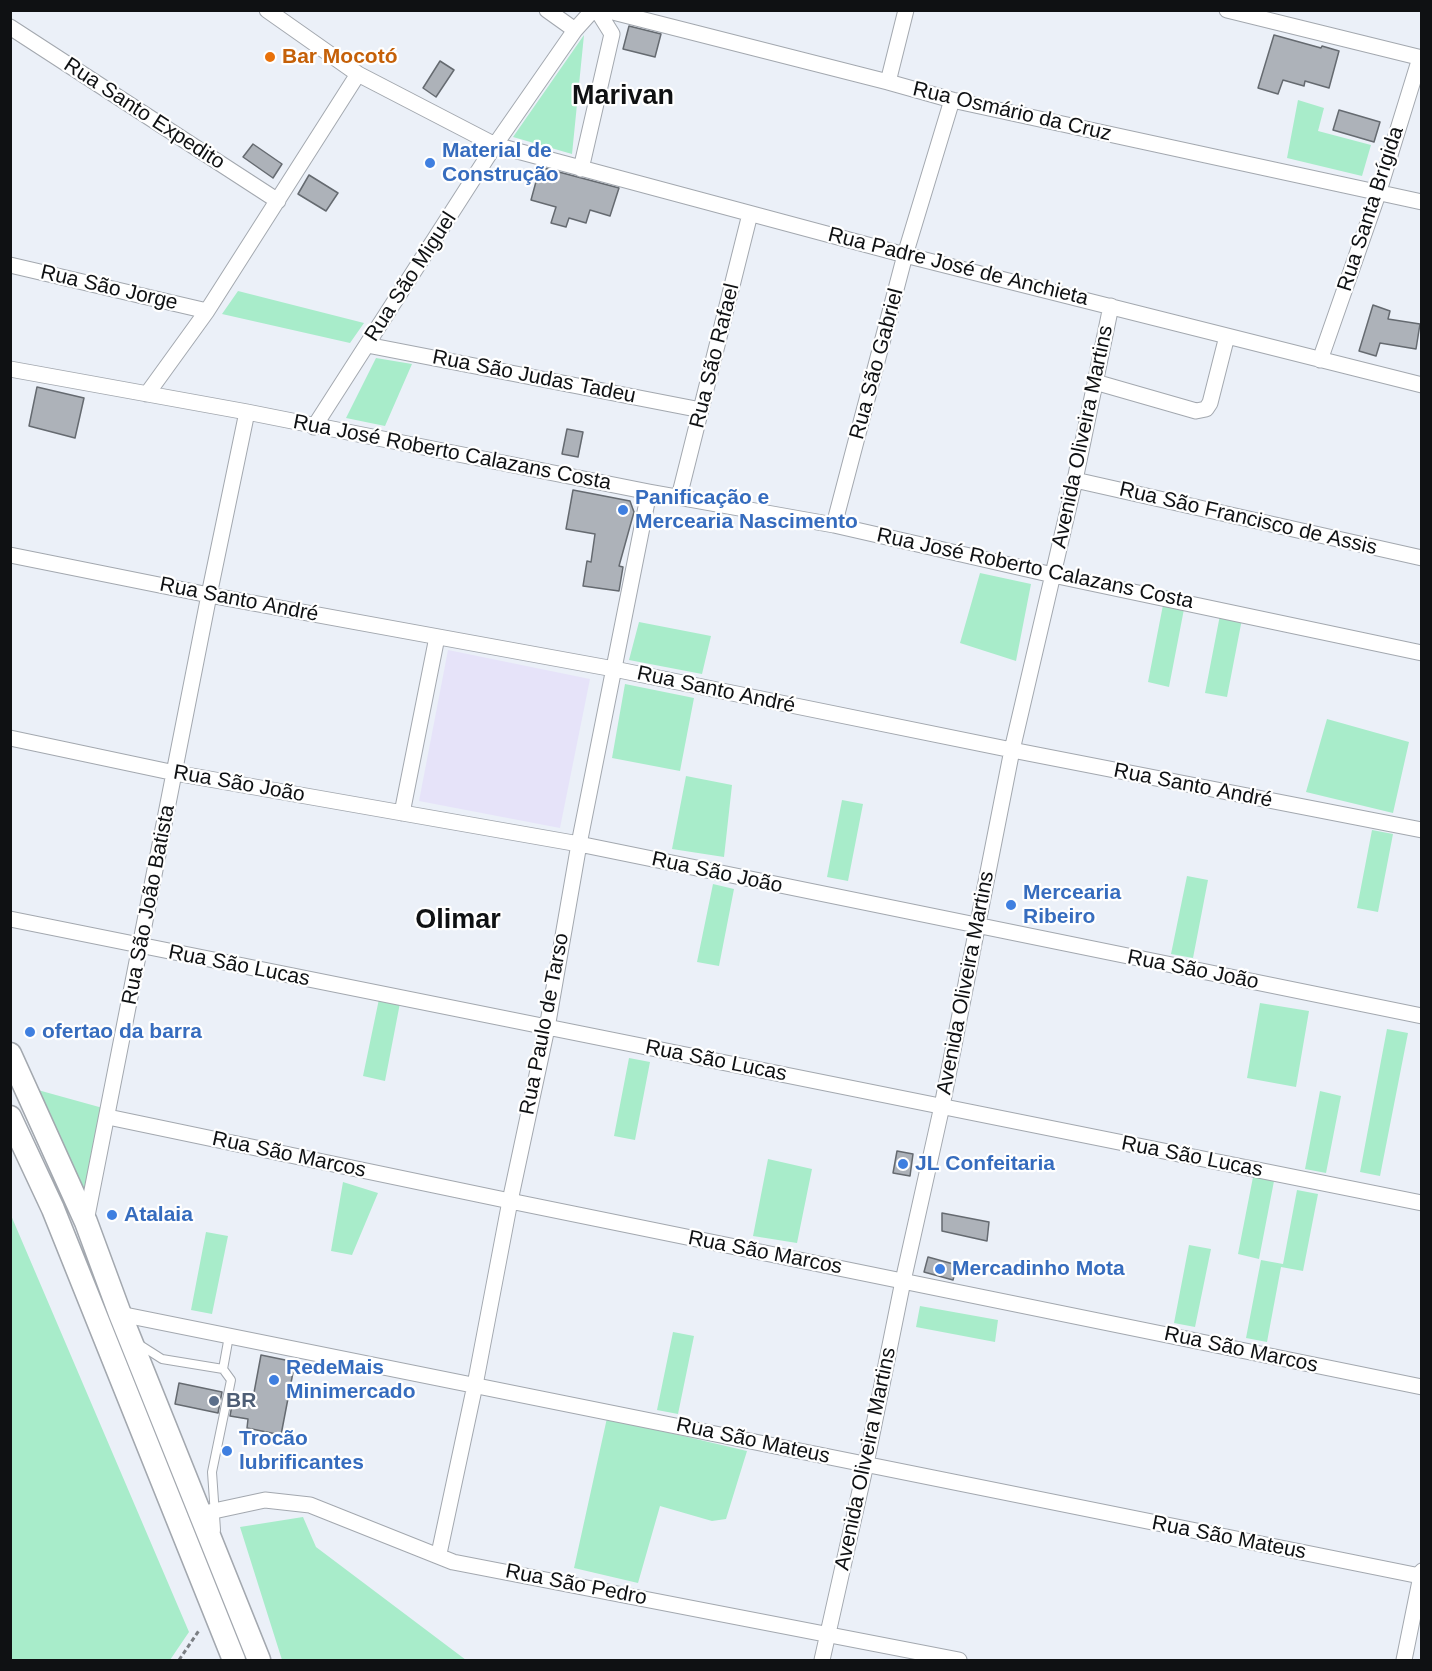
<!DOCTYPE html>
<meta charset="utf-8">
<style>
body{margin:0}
#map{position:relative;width:1432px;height:1671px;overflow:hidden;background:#ebf0f8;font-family:Helvetica,sans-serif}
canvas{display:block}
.frame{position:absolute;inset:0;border:12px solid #0f1113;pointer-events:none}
</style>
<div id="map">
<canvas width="1432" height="1671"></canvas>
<div class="frame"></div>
</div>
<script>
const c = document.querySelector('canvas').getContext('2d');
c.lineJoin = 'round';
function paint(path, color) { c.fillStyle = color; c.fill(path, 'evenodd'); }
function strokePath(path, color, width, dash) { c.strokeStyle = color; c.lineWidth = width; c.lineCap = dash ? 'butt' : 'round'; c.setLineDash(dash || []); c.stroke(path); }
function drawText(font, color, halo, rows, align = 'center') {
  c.font = font + ' Helvetica,sans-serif'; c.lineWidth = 4.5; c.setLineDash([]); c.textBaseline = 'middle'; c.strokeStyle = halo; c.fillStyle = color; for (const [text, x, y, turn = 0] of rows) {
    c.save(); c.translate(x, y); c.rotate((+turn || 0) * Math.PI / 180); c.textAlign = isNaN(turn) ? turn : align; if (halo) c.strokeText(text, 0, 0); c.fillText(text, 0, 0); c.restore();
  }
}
const education = new Path2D(`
 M448,650L590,679L560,828L419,801Z`);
const green = new Path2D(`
 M584,35L572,154L513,137Z
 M1298,100L1324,108L1318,131L1371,145L1362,176L1287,158Z
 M238,291L364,323L350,343L222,314Z
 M376,358L412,364L385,426L346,418Z
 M980,573L1031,584L1016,661L960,643Z
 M1163,605L1184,609L1169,687L1148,682Z
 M1220,615L1242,619L1227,697L1205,693Z
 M639,622L711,636L702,674L629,660Z
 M625,684L694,698L680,771L612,758Z
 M1327,719L1409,742L1393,813L1306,792Z
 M686,776L732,785L724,857L672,849Z
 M842,800L863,804L848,881L827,877Z
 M1372,830L1393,834L1378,912L1357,908Z
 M1187,876L1208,880L1193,958L1171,954Z
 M713,884L734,889L719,966L697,962Z
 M379,999L400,1003L385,1081L363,1076Z
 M1260,1003L1309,1011L1296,1087L1247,1078Z
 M1387,1029L1408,1033L1380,1176L1360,1172Z
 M629,1058L650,1062L635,1140L614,1136Z
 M27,1087L110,1110L86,1222Z
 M1320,1091L1341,1096L1326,1173L1305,1169Z
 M768,1159L812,1169L797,1243L753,1236Z
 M1253,1177L1274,1181L1259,1259L1238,1254Z
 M343,1182L378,1193L352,1255L331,1251Z
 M1297,1190L1318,1194L1303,1271L1281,1267L1267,1342L1246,1338L1261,1260L1283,1264Z
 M10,1213L189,1632L170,1660H11Z
 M206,1232L228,1236L212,1314L191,1310Z
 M1189,1245L1211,1249L1195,1327L1174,1323Z
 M920,1306L998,1320L995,1342L916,1327Z
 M673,1332L694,1336L678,1414L657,1410Z
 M607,1418L747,1451L726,1519L712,1521L660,1506L638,1583L574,1568Z
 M303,1517L316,1547L466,1660H282L240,1527Z`);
const building = new Path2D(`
 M629,26L661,34L655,57L623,49Z
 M1274,35L1321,48L1322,46L1339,51L1329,88L1305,81L1304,86L1283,80L1278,94L1258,88Z
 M440,61L454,70L436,97L423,88Z
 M1339,110L1380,122L1374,142L1333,130Z
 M253,144L282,164L273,178L243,157Z
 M540,167L619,188L610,216L590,210L586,223L569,218L566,227L551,223L556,207L531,200Z
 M309,175L338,193L326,211L298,194Z
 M1373,305L1390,311L1388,319L1420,324L1416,349L1380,343L1376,356L1359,351Z
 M37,387L84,398L75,438L29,426Z
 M567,429L583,432L578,457L562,454Z
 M573,490L630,501L634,512L619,566L623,567L619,591L583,586L587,561L591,562L595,534L566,529Z
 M897,1151L913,1154L910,1176L893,1173Z
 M942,1213L989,1222L987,1241L942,1231Z
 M928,1257L957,1265L953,1280L924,1272Z
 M261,1355L295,1362L281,1435L247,1428L248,1419L230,1416L234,1394L253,1398Z
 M179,1383L222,1392L218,1413L175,1404Z`);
const path = new Path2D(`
 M179,1660L200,1629`);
const service = new Path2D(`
 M140,1345L162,1359L223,1369
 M216,1530L212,1472L231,1380L223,1369L229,1336`);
const minor = new Path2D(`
 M267,10L358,74L495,145L905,255L1422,385
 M547,10L575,30
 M605,10L888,82L952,100L1422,202
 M1227,10L1422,58
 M10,27L278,201
 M888,82L906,10
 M581,169L612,34L597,10
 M10,265L207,311
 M367,345L701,410
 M1320,360L1378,194L1420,58
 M10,369L247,412L649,492L834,525L1053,575L1422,653
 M1095,382L1196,411L1206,409L1210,403L1227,336
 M147,394L207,311L358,74
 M314,427L495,145L575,30L593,10
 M1075,480L1422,558
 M679,497L750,214
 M834,525L905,255L952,100
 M10,555L209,595L614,669L1012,750L1422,830
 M10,738L175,773L579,844L1422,1016
 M402,813L437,637
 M10,919L1422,1203
 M108,1117L510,1201L1422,1387
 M86,1221L209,595L247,412
 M120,1314L1420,1576
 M200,1514L265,1500L310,1505L453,1562L959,1660
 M436,1555L440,1549L475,1385L510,1201L547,1028L579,844L649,492
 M822,1660L866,1464L903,1281L942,1106L1012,750L1075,480L1111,306
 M1404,1660L1422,1571`);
const primary = new Path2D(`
 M10,1054L86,1222L120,1314L259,1660
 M10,1117L53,1209L234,1660`);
const markers = [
 [270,57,6,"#e8710a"],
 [430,163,6,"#3f7fe0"],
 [623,510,6,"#3f7fe0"],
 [1011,905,6,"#3f7fe0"],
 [30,1032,6,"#3f7fe0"],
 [903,1164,6,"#3f7fe0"],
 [112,1215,6,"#3f7fe0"],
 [940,1269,6,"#3f7fe0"],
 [274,1380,6,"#3f7fe0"],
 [214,1401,6,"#5c6f8a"],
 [227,1451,6,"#3f7fe0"]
];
const foodNames = [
 ["Bar Mocotó",282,57]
];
const streetNames = [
 ["Rua Osmário da Cruz",1012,112,13],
 ["Rua Santo Expedito",144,114,33],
 ["Rua Santa Brígida",1371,209,-72],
 ["Rua Padre José de Anchieta",958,267,14],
 ["Rua São Miguel",411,277,-57],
 ["Rua São Jorge",109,288,13],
 ["Rua São Rafael",715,356,-76],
 ["Rua São Gabriel",877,364,-75],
 ["Rua São Judas Tadeu",534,377,11],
 ["Avenida Oliveira Martins",1083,437,-78],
 ["Rua José Roberto Calazans Costa",452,453,11],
 ["Rua São Francisco de Assis",1248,519,13],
 ["Rua José Roberto Calazans Costa",1035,569,12],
 ["Rua Santo André",239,600,11],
 ["Rua Santo André",716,690,12],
 ["Rua São João",239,784,10],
 ["Rua Santo André",1193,786,11],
 ["Rua São João",717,873,12],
 ["Rua São João Batista",149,905,-79],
 ["Rua São Lucas",239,966,11],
 ["Rua São João",1193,970,11],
 ["Avenida Oliveira Martins",966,983,-79],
 ["Rua Paulo de Tarso",545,1024,-79],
 ["Rua São Lucas",716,1061,11],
 ["Rua São Marcos",289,1155,12],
 ["Rua São Lucas",1192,1157,11],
 ["Rua São Marcos",765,1253,11],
 ["Rua São Marcos",1241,1350,12],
 ["Rua São Mateus",753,1441,12],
 ["Avenida Oliveira Martins",866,1459,-78],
 ["Rua São Mateus",1229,1538,11],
 ["Rua São Pedro",576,1585,11]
];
const shopNames = [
 ["Material de",442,151],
 ["Construção",442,175],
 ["Panificação e",635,498],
 ["Mercearia Nascimento",635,522],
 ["Mercearia",1023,893],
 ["Ribeiro",1023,917],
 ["ofertao da barra",42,1032],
 ["JL Confeitaria",915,1164],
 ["Atalaia",124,1215],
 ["Mercadinho Mota",952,1269],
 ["RedeMais",286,1368],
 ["Minimercado",286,1392],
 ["Trocão",239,1439],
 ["lubrificantes",239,1463]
];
const serviceNames = [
 ["BR",226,1401]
];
const districtNames = [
 ["Marivan",623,97],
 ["Olimar",458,921]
];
paint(education, '#e6e3f9');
paint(green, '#a8ecca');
paint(building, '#adb2b9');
strokePath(building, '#656a70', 1.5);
strokePath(service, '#a3a8af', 10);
strokePath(minor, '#a3a8af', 17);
strokePath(primary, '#a3a8af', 25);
strokePath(path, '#7b7f84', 3, [4.5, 3]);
strokePath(service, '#fff', 8);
strokePath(minor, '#fff', 15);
strokePath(primary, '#fff', 22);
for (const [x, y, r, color] of markers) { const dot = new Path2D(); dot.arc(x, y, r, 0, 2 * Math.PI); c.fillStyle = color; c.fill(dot); strokePath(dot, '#fff', 2); }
drawText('bold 21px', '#c56008', '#fff', foodNames, 'left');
drawText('21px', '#0f1113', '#fff', streetNames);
drawText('bold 21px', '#366cbe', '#fff', shopNames, 'left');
drawText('bold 21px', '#4e5e75', '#fff', serviceNames, 'left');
drawText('bold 27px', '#0f1113', '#fff', districtNames);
</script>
